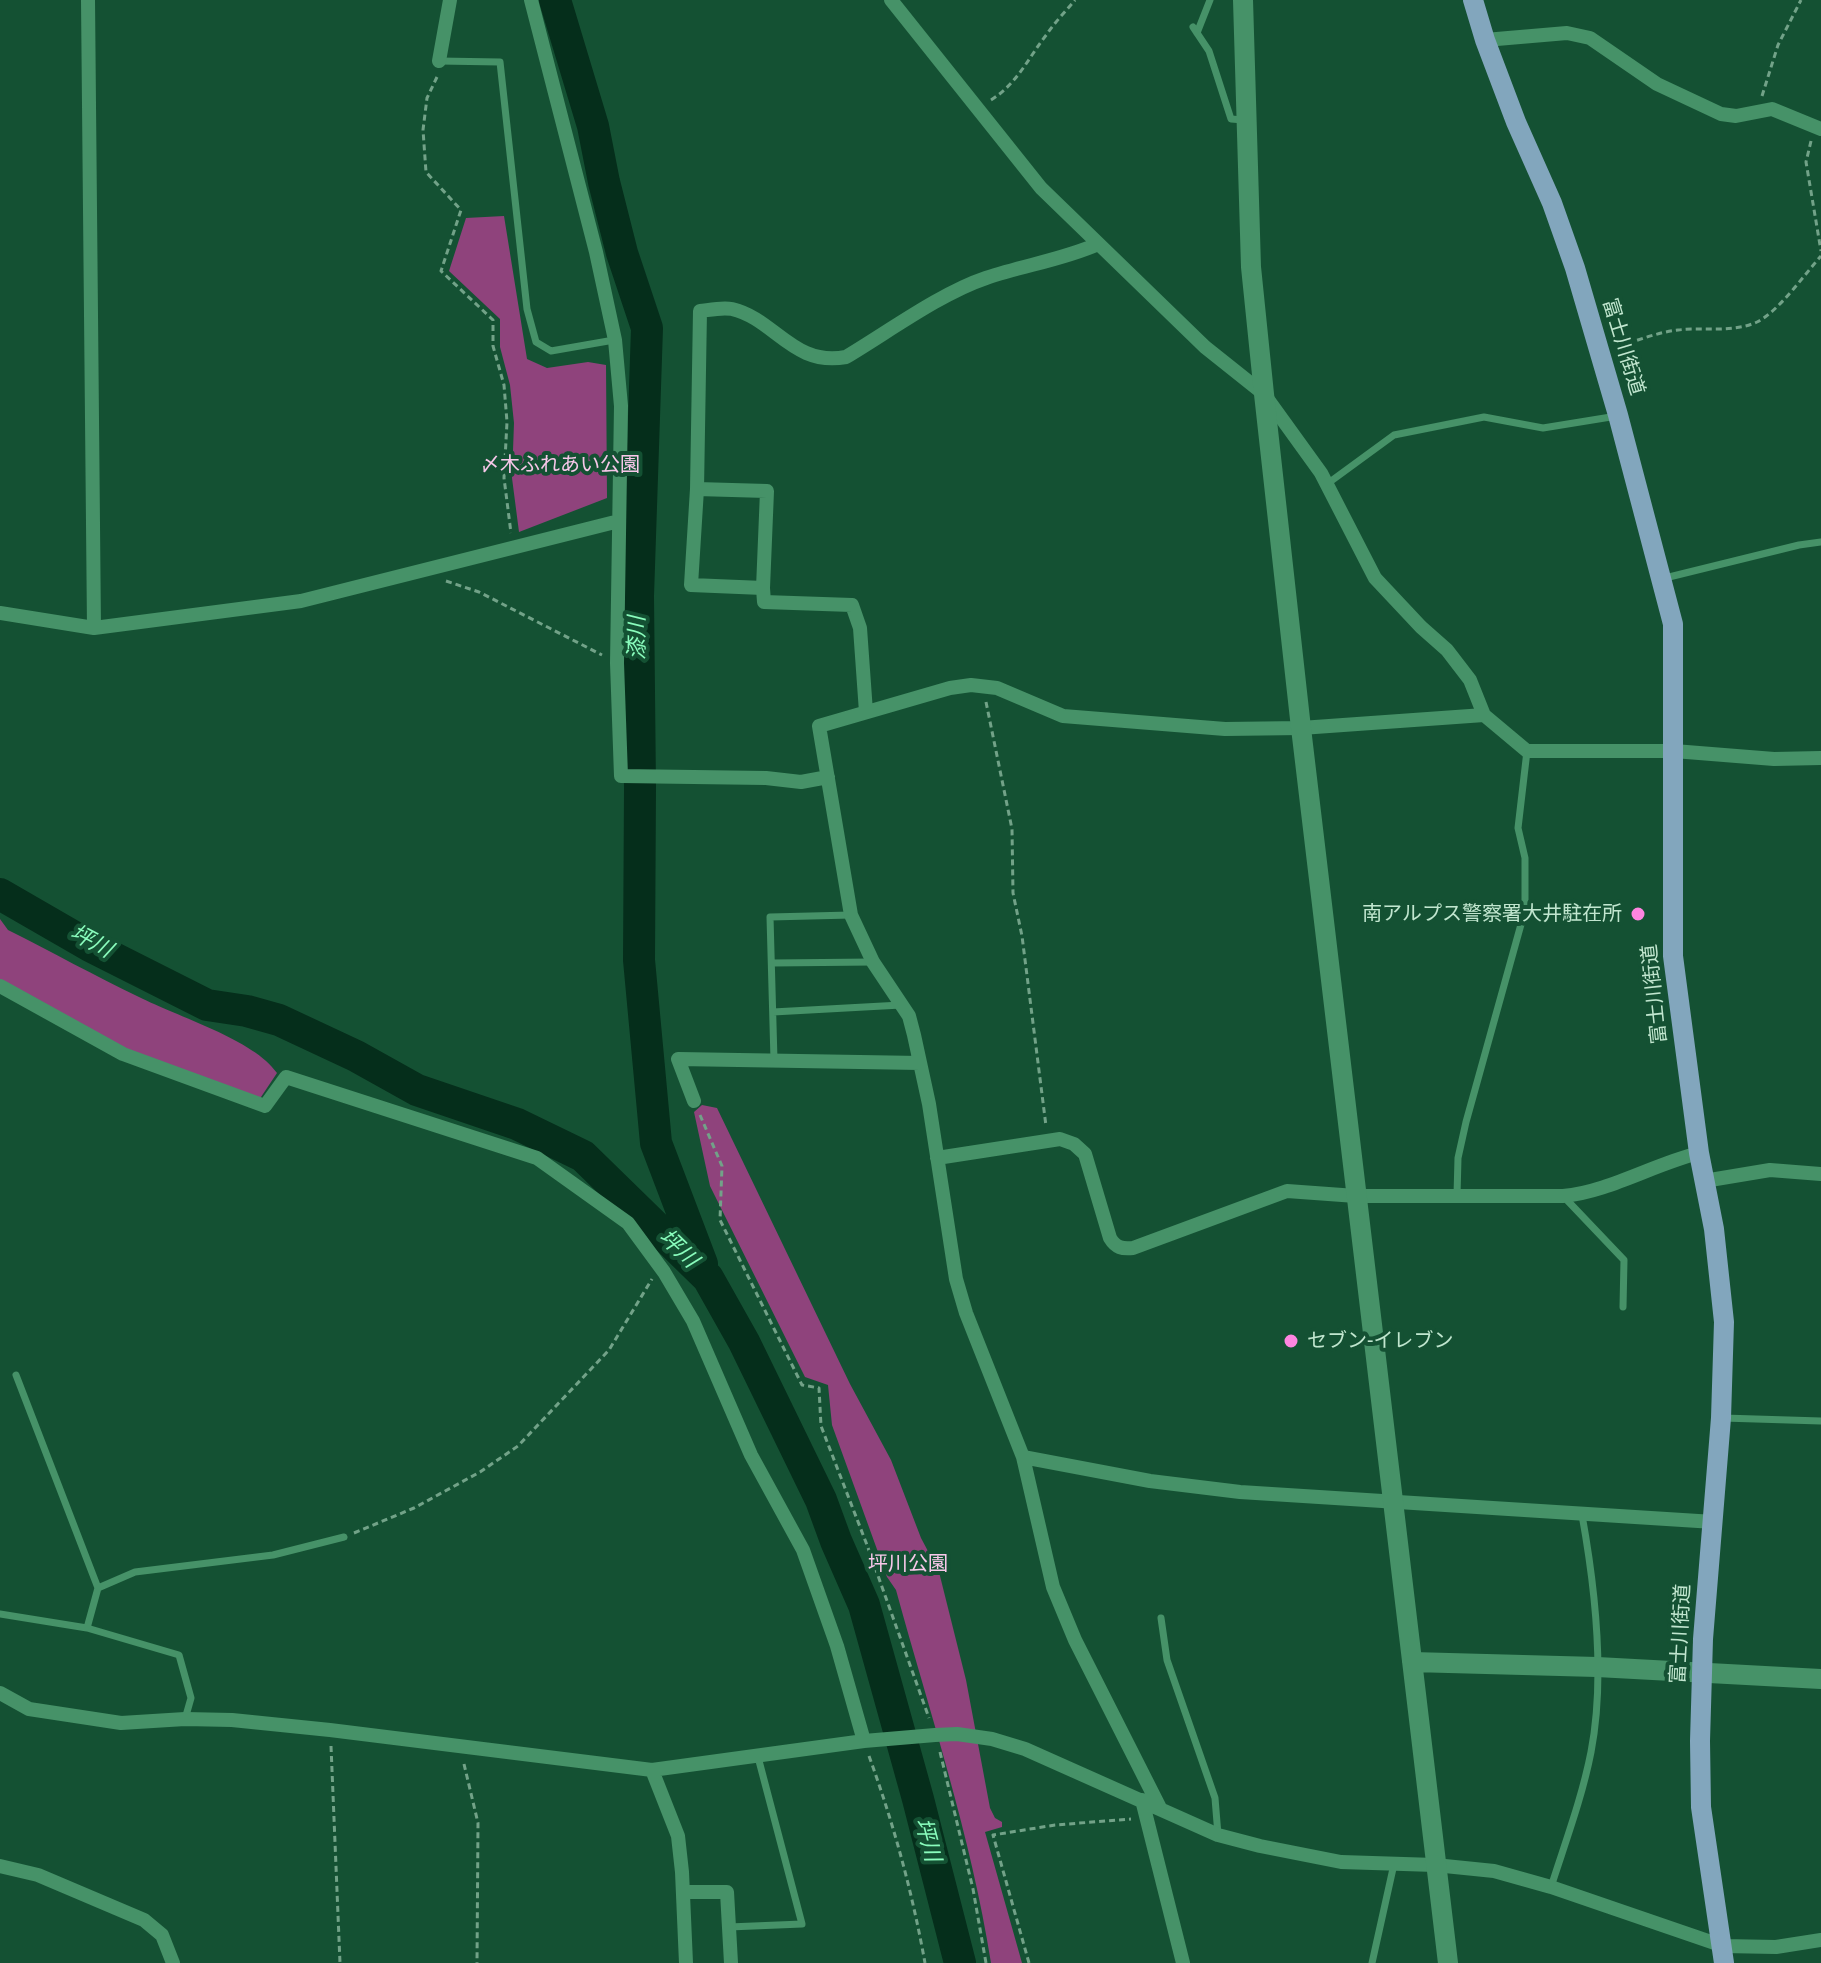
<!DOCTYPE html>
<meta charset="utf-8">
<style>
body{margin:0}
canvas{display:block;background:#145133}
</style>
<canvas width="1821" height="1963"></canvas>
<script>
const c = document.querySelector('canvas').getContext('2d');
c.lineJoin = 'round';
function paint(path, color) { c.fillStyle = color; c.fill(path, 'evenodd'); }
function strokePath(path, color, width, dash) { c.strokeStyle = color; c.lineWidth = width; c.lineCap = dash ? 'butt' : 'round'; c.setLineDash(dash || []); c.stroke(path); }
function drawText(font, color, halo, rows, align = 'center') {
  c.font = font + ' "Noto Sans","Noto Sans JP",sans-serif'; c.lineWidth = 8; c.setLineDash([]); c.textBaseline = 'middle'; c.strokeStyle = halo; c.fillStyle = color; for (const [text, x, y, turn = 0] of rows) {
    c.save(); c.translate(x, y); c.rotate((+turn || 0) * Math.PI / 180); c.textAlign = isNaN(turn) ? turn : align; if (halo) c.strokeText(text, 0, 0); c.fillText(text, 0, 0); c.restore();
  }
}
const green = new Path2D(`
 M504,216L527,359L547,368L588,362L606,365L607,498L519,532L512,478L514,423L510,385L500,347V319L449,271L466,218Z
 M0,919L8,930C52,952 95,976 139,997C176,1016 255,1040 277,1073L259,1100L122,1050L0,980Z
 M702,1105L717,1108L850,1384L891,1460L921,1538L939,1572L966,1680L990,1808L995,1818L1002,1822V1827L985,1832L1022,1963H991C971,1835 930,1714 896,1590L887,1577L832,1425L828,1385L805,1377L710,1186L694,1112Z`);
const river = new Path2D(`
 M555,0L593,126L604,182L622,253L647,328L638,596L640,788L639,960L656,1143L702,1264
 M0,894L90,946L207,1005L247,1011L279,1020L356,1056L417,1090L517,1124L583,1156L708,1278L744,1342L821,1500L836,1541L864,1605L918,1799L960,1963`);
const path = new Path2D(`
 M437,77L427,98L423,130L426,172L461,210L441,271L493,320V346L504,385L507,422L504,478L511,533
 M1762,96L1778,45L1801,0
 M991,100C1018,83 1028,58 1047,34C1055,22 1066,11 1075,0
 M1811,141L1806,162L1821,251
 M1618,346C1637,341 1658,332 1678,330C1703,327 1733,333 1757,322C1779,311 1804,275 1821,256
 M446,581L479,592L602,655
 M986,702L1012,829L1013,893L1022,936L1046,1126
 M700,1115L722,1166L720,1220L802,1385L819,1388L821,1426L867,1545L929,1718
 M354,1533L414,1508L480,1472L518,1446L609,1350L652,1279
 M331,1746L340,1963
 M940,1752L973,1889L986,1963
 M869,1756C894,1825 912,1891 925,1963
 M464,1764L478,1823L477,1963
 M1029,1963L993,1835L1055,1825L1131,1819`);
const lane = new Path2D(`
 M1193,27L1209,51L1231,119L1244,120
 M1197,33L1210,0
 M439,61L500,62L527,309L536,342L551,351L614,340
 M1327,484L1394,435L1484,417L1543,428L1617,416
 M1665,578L1799,545L1821,542
 M772,963L873,962
 M773,1012L901,1005
 M774,1060L770,917L851,915
 M1457,1195L1458,1158L1466,1122L1525,910V858L1518,828L1527,751
 M1565,1198L1624,1260L1623,1307
 M16,1375L98,1588
 M1723,1418L1821,1421
 M0,1614L87,1628L179,1655L191,1698L185,1719
 M1161,1618L1167,1660L1215,1798L1218,1835
 M87,1628L98,1588L135,1572L273,1555L344,1537
 M1551,1887C1565,1843 1582,1798 1591,1752C1605,1680 1595,1587 1582,1515
 M729,1927L802,1924L758,1757
 M1372,1963L1394,1864`);
const street = new Path2D(`
 M88,0L94,628
 M531,0L596,252L615,340L621,406L617,663L621,776L766,778L801,782L828,777
 M891,0L1041,188L1205,347L1264,394L1321,473L1375,578L1421,627L1447,650L1470,680L1484,715
 M1485,40L1567,33L1590,38L1657,84L1721,114L1736,116L1772,109L1821,129
 M439,61L450,0
 M697,489L691,585L763,588L764,602L852,605L860,628L866,712
 M763,588L767,491L697,489L700,311C709,310 722,307 732,309C775,319 793,367 846,357C888,332 941,293 986,278C1024,265 1062,260 1098,244
 M0,613L94,628L301,601L619,521
 M0,986L123,1054L265,1106L286,1077L537,1158L628,1223L664,1272L693,1321L751,1455L803,1550L837,1646L864,1741
 M694,1101L678,1059L920,1063
 M937,1158L1060,1139L1074,1144L1085,1154L1110,1238C1116,1248 1122,1249 1133,1248L1287,1191L1356,1196H1563C1608,1192 1654,1164 1699,1153
 M1704,1181L1770,1170L1821,1174
 M1023,1457L1150,1481L1240,1492L1714,1522
 M0,1693L29,1709L121,1723L185,1719L232,1720L330,1730L652,1770L864,1741L935,1735L957,1734L992,1739L1025,1749L1218,1835L1260,1846L1341,1862L1435,1865L1494,1871L1551,1887L1723,1946L1776,1947L1821,1940
 M652,1770L678,1836L682,1872L686,1963
 M1142,1800L1183,1963
 M1160,1808L1075,1640L1053,1587L1023,1457L966,1313L956,1279L929,1104L914,1035L909,1016L873,962L851,915L819,726L950,688L971,685L997,688L1063,716L1225,729L1301,728L1484,715L1527,751H1674L1774,759L1821,758
 M0,1866L38,1875L144,1920L162,1935L173,1963
 M683,1892H727L731,1963`);
const secondary = new Path2D(`
 M1243,0L1251,267L1264,394L1301,728L1448,1963
 M1412,1662L1597,1667L1821,1679`);
const primary = new Path2D(`
 M1473,0L1485,40L1516,122L1552,203L1575,268L1618,415L1673,624V956L1699,1153L1714,1229L1724,1322L1721,1418L1703,1639L1700,1741L1701,1807L1724,1963`);
const markers = [
 [1638,914,8,"#fe85e0"],
 [1291,1341,8,"#fe85e0"]
];
const streetNames = [
 ["富士川街道",1623,347,73],
 ["富士川街道",1655,994,-96],
 ["富士川街道",1681,1634,-87]
];
const parkNames = [
 ["〆木ふれあい公園",560,465],
 ["坪川公園",908,1564]
];
const poiNames = [
 ["南アルプス警察署大井駐在所",1622,914],
 ["セブン-イレブン",1307,1341,"left"]
];
const waterNames = [
 ["漆川",638,638,-90],
 ["坪川",91,942,28],
 ["坪川",678,1249,44],
 ["坪川",927,1840,75]
];
paint(green, '#8f437c');
strokePath(river, '#052e1b', 32);
strokePath(path, '#72a288', 3, [6, 4]);
strokePath(lane, '#469268', 7);
strokePath(street, '#469268', 14);
strokePath(secondary, '#469268', 20);
strokePath(primary, '#82a6bd', 20);
for (const [x, y, r, color] of markers) { const dot = new Path2D(); dot.arc(x, y, r, 0, 2 * Math.PI); c.fillStyle = color; c.fill(dot); strokePath(dot, '#145133', 3); }
drawText('20px', '#c1e6cf', '#145133', streetNames);
drawText('20px', '#f8c8ea', '#145133', parkNames);
drawText('20px', '#c1e6cf', '#145133', poiNames, 'right');
drawText('italic 22px', '#8afdbd', '#145133', waterNames);
</script>
